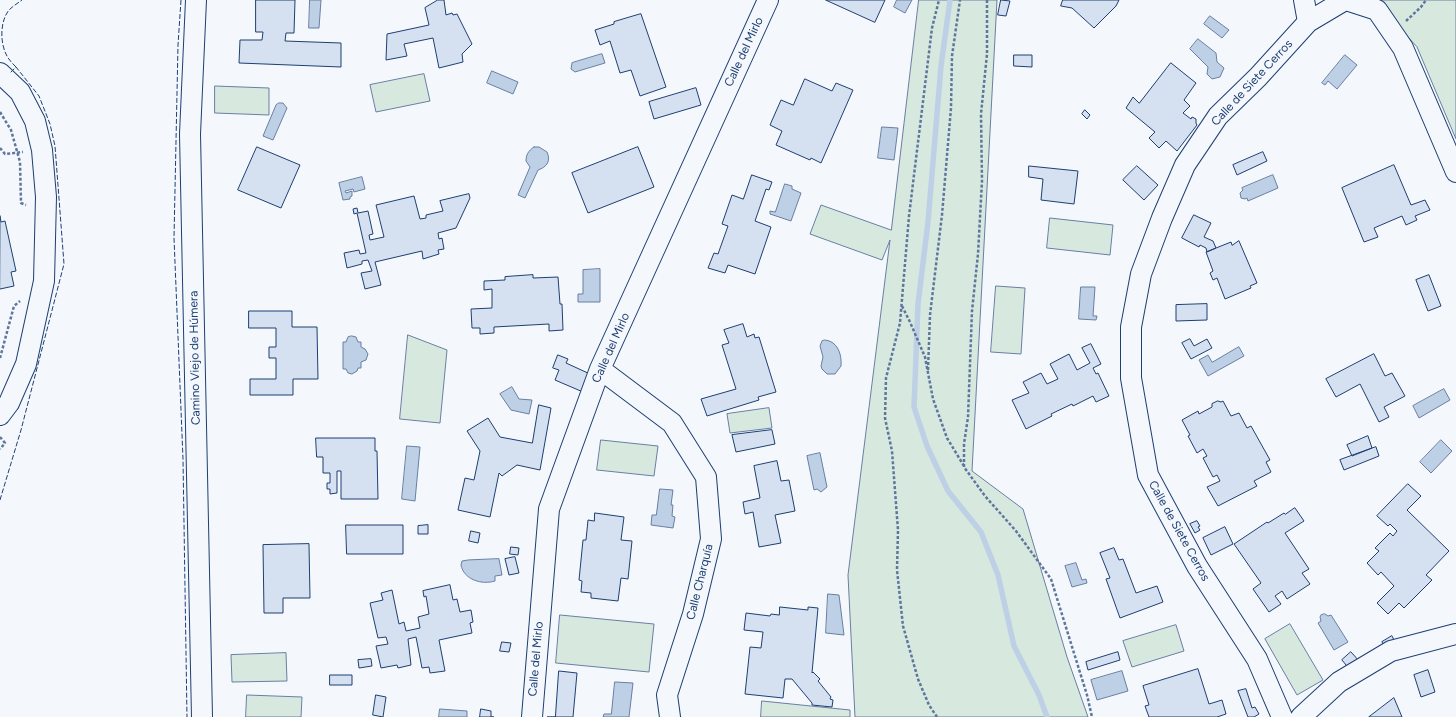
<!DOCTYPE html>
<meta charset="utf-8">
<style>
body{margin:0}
canvas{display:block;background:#f4f7fb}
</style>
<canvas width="1456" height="717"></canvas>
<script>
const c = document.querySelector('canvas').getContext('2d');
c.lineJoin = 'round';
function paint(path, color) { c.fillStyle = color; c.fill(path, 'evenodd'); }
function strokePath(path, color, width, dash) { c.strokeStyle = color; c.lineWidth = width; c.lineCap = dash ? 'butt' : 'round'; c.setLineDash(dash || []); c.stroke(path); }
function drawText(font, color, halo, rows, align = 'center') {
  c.font = font + ' Figtree,sans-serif'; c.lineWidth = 3; c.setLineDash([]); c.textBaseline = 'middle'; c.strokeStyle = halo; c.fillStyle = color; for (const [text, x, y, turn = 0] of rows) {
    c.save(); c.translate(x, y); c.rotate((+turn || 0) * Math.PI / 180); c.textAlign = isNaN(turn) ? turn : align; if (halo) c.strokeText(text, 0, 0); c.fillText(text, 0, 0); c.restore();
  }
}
const green = new Path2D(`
 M919,0H997L972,471L1023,509L1067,657L1088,717H855L848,575L890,240L882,260L810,234L821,205L891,230Z
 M1373,0H1456V139L1417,47Z
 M424,74L430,101L376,112L370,85Z
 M215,86L269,88V115L215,113Z
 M1050,218L1113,225L1110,255L1047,248Z
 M996,286L1025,288L1021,354L991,352Z
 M408,335L447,350L440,423L400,419Z
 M769,408L772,428L730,433L727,414Z
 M601,440L658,446L654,476L597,470Z
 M560,615L654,624L649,672L556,663Z
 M1290,624L1323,680L1297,695L1265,639Z
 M1176,625L1184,651L1132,667L1123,641Z
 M286,653L287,681L232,682L231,655Z
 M247,695L302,697L301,717H246Z
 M762,701L850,710V717H761Z`);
const water = new Path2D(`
 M310,0H321L319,28H309Z
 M897,0H912L905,13L894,7Z
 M1210,16L1229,30L1222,38L1204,24Z
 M1198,39L1216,53L1217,62L1224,68L1220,77L1212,79L1207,74L1208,67L1190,49Z
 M602,54L605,63L575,72L571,69L572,63Z
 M1345,55L1357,65L1337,89L1328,81L1325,85L1322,83Z
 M492,71L518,82L513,94L487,83Z
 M279,103H283L287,108L273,140L263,136L276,105Z
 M882,127L898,128L894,160L878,158Z
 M534,147H539L547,152C551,161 547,167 538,170L525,198L518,195L530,167L526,161C526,155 528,151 534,147Z
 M1273,175L1278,188L1248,201L1247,198L1245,199L1241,198L1240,193L1243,190L1242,188Z
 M362,177L365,189L354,192L353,189L345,191L346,193L352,191V196L350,197V199L343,200L339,183Z
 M785,184L792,186V189L801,193L791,221L770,214V211L775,212Z
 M600,269V302H578V294H583V270Z
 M1081,287H1095L1093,316H1097L1096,320L1079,319Z
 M352,336L356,337L358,342H361V347L365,349L368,354L366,360L361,362V368H358L357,371L352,374L348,373L346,369H343V342H346L348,337Z
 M825,340C838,341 842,355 841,366L835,374H827L822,369L821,366L823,357L820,346L822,341Z
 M1239,347L1244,356L1208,376L1199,360L1208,355L1212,362Z
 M512,387L519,399L532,400L529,414L511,410L500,394Z
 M1444,389L1450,400L1419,418L1413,406Z
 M1441,440L1452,451L1431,473L1420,462Z
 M407,446L420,447L415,501L402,499Z
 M820,453L827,487L821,492L817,489L814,490L807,456Z
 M660,489L673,490L671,505H673L672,516L675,517L673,528L651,525L652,515H656Z
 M499,559L502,575L495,576V581C482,585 464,580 461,565L462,561L468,560Z
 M1076,563L1082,580L1086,579L1087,583L1072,587L1065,566Z
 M828,594L839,595L844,635L826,633Z
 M1325,614L1328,616L1331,615L1348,642L1334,650L1318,623L1321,621L1320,617L1321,615Z
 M1122,671L1128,691L1097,700L1091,680Z
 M615,682L633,683L629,717H603L604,714H611Z
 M440,709L467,711V717H439Z`);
const stream = new Path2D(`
 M950,0L941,66L928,222L918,304L914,407L927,446L948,491L981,532L998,575L1014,646L1039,695L1047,717`);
const building = new Path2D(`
 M256,0H295L294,33H286L285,41L341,43V67L239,63L240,40H262L263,32H256Z
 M438,0H444L446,15L452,13L453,15L457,14L472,44L462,54L463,62L439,68L433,38L404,44L407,56L386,60L387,34L429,25L425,8Z
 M826,0H885L875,22Z
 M1001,0L1010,1L1006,16L998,15Z
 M1063,0H1119L1116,6L1094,28L1072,8L1061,6Z
 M641,14L666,87L640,96L631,70L620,73L610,41L600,45L595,30L614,24V22Z
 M1014,55H1032V67L1014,66Z
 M1171,63L1196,83L1184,100L1190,106L1183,113L1191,119L1192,117L1196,119V123L1197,125L1177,151L1166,141L1159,148L1149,138L1155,132L1126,108L1133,97L1139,103Z
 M805,79L832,91L836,83L853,90L821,163L811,158L810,160L776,145L782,131L770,125L781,100L793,105Z
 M696,88L701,105L654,119L649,102Z
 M1085,110L1090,115L1087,119L1082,114Z
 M257,147L300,165L281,208L238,190Z
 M638,147L654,187L588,213L572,173Z
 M1263,152L1267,161L1237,175L1233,165Z
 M1394,165L1411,205L1425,200L1430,210L1415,216L1417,220L1406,225L1402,216L1374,228L1378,237L1364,242L1342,188Z
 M1029,166L1078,171L1074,204L1041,200L1043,179L1029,177Z
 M1137,166L1158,185L1144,200L1123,180Z
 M752,175L772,182L769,190L766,189L755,221L771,227L755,274L728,265L725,273L708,268L714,253L718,254L728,226L722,224L732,195L743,199Z
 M469,194L470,198L456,228L438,233L439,239L442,238L444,249L438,250L439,254L423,259L422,251L375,262L381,285L365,289L361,273L372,271L368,260L362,261V264L347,268L344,253L359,250L360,254L366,253L357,213L354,214L353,209L357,208L358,213L368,211L373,234L369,235L370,240L384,237L376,205L414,196L420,219L426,218V215L443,211L440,201Z
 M1194,215L1211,223L1204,237L1213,241L1216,248L1207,252L1206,248L1200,245L1199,247L1182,238Z
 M0,216L1,222L5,221L16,271L11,272L14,286L0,289Z
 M1239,241L1257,283L1250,286L1251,288L1225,299L1217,278L1213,280L1210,273L1213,271L1206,252L1231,242L1232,245Z
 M533,275V278L558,277L560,304H562L563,330L549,331V324L494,327V333L480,334V328H472L471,309L492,308V289L484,290V281L505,280V277Z
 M1429,275L1441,306L1428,311L1416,280Z
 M1207,304V320L1176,321V305Z
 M249,311H292V327H317L318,379H293V395H250V379H276V358H269V347H276V328H249Z
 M743,324L747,337L754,334L755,338L759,337L776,392L758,397L759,400L707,416L701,399L736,389L722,345L729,343L724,330Z
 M1190,339L1194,346L1207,339L1212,348L1191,359L1182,343Z
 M1091,344L1101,364L1093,368L1096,374L1098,373L1109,396L1096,402L1093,396L1073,406L1072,404L1051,414L1052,416L1026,429L1012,400L1029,393L1023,382L1041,373L1047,384L1058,379L1050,364L1069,354L1077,370L1090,363L1082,348Z
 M1374,354L1385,376L1392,373L1405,396L1384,407L1389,417L1379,422L1360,384L1336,397L1326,379Z
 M558,355L568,359L566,363L590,374L583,392L555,380L559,370L553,368Z
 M1218,401L1221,402L1223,401L1231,416L1239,413L1247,428L1251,426L1270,460L1266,462L1271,472L1254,481L1257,486L1218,506L1207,487L1220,481L1217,475L1213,477L1203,458L1207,456L1203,449L1197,453L1188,436L1190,435L1182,420L1198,411L1199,414L1212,407V404Z
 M539,405L551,408L540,470L517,465L502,476L499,473L490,517L458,510L465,478L474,480L480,451L467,431L488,418L500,437L532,443Z
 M772,430L775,444L736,452L732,435Z
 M1368,436L1372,448L1352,456L1347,445Z
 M316,438H375V451H377L378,499H341V471H337V493L330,494V489H327V483H330V473H323V457H317Z
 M1376,447L1379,456L1344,470L1340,460Z
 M777,461L781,481L789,480L795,511L775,515L781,543L759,547L753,512L745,514L743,502L760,498L754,466Z
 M1408,484L1421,496L1407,510L1449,551L1426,575L1432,580L1404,608L1399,603L1388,614L1377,603L1394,586L1381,572L1378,575L1367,563L1379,551L1375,548L1390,533L1393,536L1397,531L1390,524L1388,526L1377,516Z
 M1295,508L1304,521L1285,533L1309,569L1302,573L1310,584L1287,599L1282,591L1275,596L1281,604L1269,612L1253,589L1261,583L1234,544L1267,522L1268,523L1284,513L1285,514Z
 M595,513L624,517L621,540L632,541L628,579L621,578L618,601L591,598V593L581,592L582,581L579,580L583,540H586L588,520L594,521Z
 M1197,521L1200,526L1198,527L1200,530L1195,533L1190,524Z
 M346,525H403V554H347Z
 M428,525V534H418V526Z
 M1225,527L1233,544L1211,555L1203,538Z
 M471,531L480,533L478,543L469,541Z
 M309,544L310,598H283V613H264L263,545Z
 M511,547L519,548L518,555L510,554Z
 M1114,548L1119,560L1123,559L1136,593L1157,586L1163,602L1120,618L1106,579L1110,578L1100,553Z
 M515,557L519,573L509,575L505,559Z
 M450,585L453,600L457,599L460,612L471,610L473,622L470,623L472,633L439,640L445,671L430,673L429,667L422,668L416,637L408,639L411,665L398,668L397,665L381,668L376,646L388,644L386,637L378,638L370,603L383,600L381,593L392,590L399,624L404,622L406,631L420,628L418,617L429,614L426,596L424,597L423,591Z
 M780,607L808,610V607L818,608L812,673L813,672L820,679L818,681L831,697L830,699L833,700L832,707L812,705V703L792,679H785L783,698L745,694L750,647L761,648L763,632L744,630L746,613L770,616L771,614L779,615Z
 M1392,636L1395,642L1385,647L1382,642Z
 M502,642L511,643L509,652L500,651Z
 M1118,652L1120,660L1088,670L1086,662Z
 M1351,652L1360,662L1350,670L1342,660Z
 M371,659L372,666L359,668L358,660Z
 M1198,669L1209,704L1222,700L1226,714L1217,717H1149L1145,706L1149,705L1143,686Z
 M1428,670L1435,692L1421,697L1414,675Z
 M559,671L577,673L573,717H547H555Z
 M330,675H352V685H330Z
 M1246,689L1252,708L1255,707L1259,714L1254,717H1248L1238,691Z
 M376,695L386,697L383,717L373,715Z
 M1394,698L1402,717H1369Z
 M481,709L491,711V717H494H480Z`);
const path = new Path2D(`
 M987,0V54L981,114L982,181L978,254L972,311L968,417L964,444V467L985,496L1016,531L1051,579L1087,695L1092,717
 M1406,21L1421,7L1426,0
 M0,112L11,130L20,162L21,203L26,205
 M0,148L5,154L23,152
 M902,306L910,322L925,357L933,399L947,438L964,466
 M0,358L14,306L20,301
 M928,370L930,315L942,215L951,108L952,56L960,0
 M0,437L5,443L0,449
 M937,717L929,705L918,679L903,626L897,570L898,530L892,451L885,418L886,378L900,323L909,216L932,28L939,0`);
const minor = new Path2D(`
 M196,0L190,134L202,717
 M1346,0L1377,10L1403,48L1456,172
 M1308,22L1345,0
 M0,73L20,92L35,121L42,150L46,197L44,281L26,364L9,403L0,415
 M600,369L672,423L706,477L711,539L693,614L667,695L670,717
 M532,717L549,509L600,369L768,0
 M1282,717L1257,659L1197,566L1148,475L1131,378V327L1141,274L1162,218L1185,165L1218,116L1258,77L1308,22L1304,0
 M1301,717L1339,682L1391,651L1456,634`);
const fence = new Path2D(`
 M181,0L178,45L174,238L183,459L187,717
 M16,67C12,63 8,59 6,54C0,42 0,21 9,10C13,6 18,3 22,0
 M0,500L21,430L64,264L55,146L50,124L39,96L16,67L10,73`);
const streetNames = [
 ["Calle del Mirlo",744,52,-65],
 ["Calle de Siete Cerros",1252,83,-47],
 ["Calle del Mirlo",611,348,-66],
 ["Camino Viejo de Húmera",195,358,-91],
 ["Calle de Siete Cerros",1179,531,61],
 ["Calle Charquía",700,582,-76],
 ["Calle del Mirlo",536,659,-85]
];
paint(green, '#d7e8df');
strokePath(green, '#687fa3', 1);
paint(water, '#bed0e5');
strokePath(water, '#687fa3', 1);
strokePath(stream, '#bed0e5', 5.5);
paint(building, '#d5e0f0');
strokePath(building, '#1d3f73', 1);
strokePath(minor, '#1d3f73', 22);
strokePath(path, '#5e769c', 2.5, [3, 2]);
strokePath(minor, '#f4f7fb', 20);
strokePath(fence, '#1d3f73', 1, [5, 2]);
drawText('12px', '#1d3f73', '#f4f7fb', streetNames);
</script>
